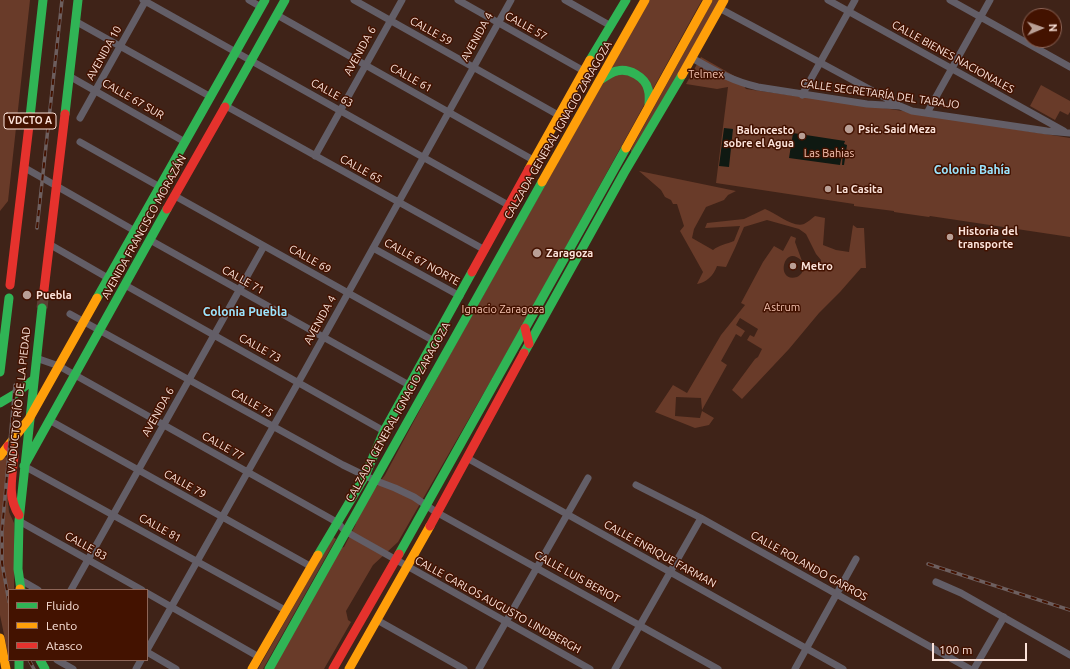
<!DOCTYPE html>
<meta charset="utf-8">
<style>
body{margin:0}
#map{position:relative;width:1070px;height:669px;overflow:hidden;background:#3f2318;font-family:Ubuntu,sans-serif}
canvas{display:block}
.legend{position:absolute;left:8px;top:589px;width:140px;height:72px;box-sizing:border-box;background:#431200;border:1px solid #8d6557;margin:0;padding:5px 7px;list-style:none;font-size:12px;color:#fbe2d9}
.legend li{display:flex;align-items:center;gap:8px;height:20px}
.legend b{width:20px;border:1px solid #8d6557}
.north{position:absolute;left:1022px;top:8px;width:40px;height:40px;box-sizing:border-box;background:#431200;border:1px solid #8d6557;border-radius:50%;rotate:88deg;font-size:11px;font-weight:700;line-height:16px;text-align:center;color:#fbe2d9}
.north::after{content:'';display:block;margin:auto;width:14px;height:18px;background:#b99f95;clip-path:polygon(50% 0,100% 100%,50% 72%,0 100%)}
.scale{position:absolute;left:932px;top:643px;width:95px;height:18px;box-sizing:border-box;border:2px solid #fbe2d9;border-top:0;padding-left:5px;font-size:12px;line-height:14px;white-space:nowrap;color:#fbe2d9;-webkit-text-stroke:3px #431200;paint-order:stroke}
</style>
<div id="map">
<canvas width="1070" height="669"></canvas>
<ul class="legend">
<li><b style="height:5px;background:#30b455"></b>Fluido</li>
<li><b style="height:5px;background:#ff9f0a"></b>Lento</li>
<li><b style="height:5px;background:#e5322d"></b>Atasco</li>
</ul>
<div class="north">N</div>
<div class="scale">100 m</div>
</div>
<script>
const c = document.querySelector('canvas').getContext('2d');
c.lineJoin = 'round';
function paint(path, color) { c.fillStyle = color; c.fill(path, 'evenodd'); }
function strokePath(path, color, width, dash) { c.strokeStyle = color; c.lineWidth = width; c.lineCap = dash ? 'butt' : 'round'; c.setLineDash(dash || []); c.stroke(path); }
function drawText(font, color, halo, rows, align = 'center') {
  c.font = font + ' Ubuntu,sans-serif'; c.lineWidth = 3; c.setLineDash([]); c.textBaseline = 'middle'; c.strokeStyle = halo; c.fillStyle = color; for (const [text, x, y, turn = 0] of rows) {
    c.save(); c.translate(x, y); c.rotate((+turn || 0) * Math.PI / 180); c.textAlign = isNaN(turn) ? turn : align; if (halo) c.strokeText(text, 0, 0); c.fillText(text, 0, 0); c.restore();
  }
}
const green = new Path2D(`
 M0,0H30L8,201L0,211Z
 M649,0H702L520,330L398,542L373,565L346,611L348,620L351,622L324,669H272L336,549L344,547L355,526L362,506L385,475L443,367Z
 M713,0H720L631,157V149Z
 M701,57L738,78L746,89L890,109L1070,138V237L930,216L929,217L894,212V211L854,206V204L716,183L728,87L717,89L686,84Z
 M1041,85L1070,101V112L1068,115L1060,111L1055,120L1030,106Z
 M639,171L736,191L728,195L724,200L706,207L694,229L692,238L713,250C719,245 727,244 734,241L740,226L705,228L707,223L744,219L765,209C776,213 793,228 804,224C808,222 811,219 815,216L825,218L823,245L836,250L849,252L853,225L857,228H864L866,268H861L840,292L819,313L789,349L742,399L732,390L755,359L758,357L762,349L747,340L750,335L754,337L758,329L740,318L736,325L745,331L741,337L736,334L721,361L727,365L702,410L701,398L676,397L675,416L700,418L702,411L714,418L709,425L695,428L655,412L673,385L687,393L721,335L745,305L741,303L763,262L774,246L783,251L791,236L796,238L795,242L802,261C783,242 775,284 797,277C801,275 803,272 804,267C812,271 822,272 821,260L816,254L806,234L799,229L767,220L744,227L735,248L726,267L717,266C714,275 706,283 697,284L703,272L680,231L684,226L677,204H673L671,200L665,197L661,190Z
 M4,457L9,458L8,502L9,512L14,523V590H9V659L0,615V461Z
 M333,537L336,539L263,669H258Z`);
const water = new Path2D(`
 M724,128L733,129L729,167L719,166Z
 M793,133L845,141L844,144L847,145L844,165H842L843,150L840,165L789,158Z`);
const primaryTunnel = new Path2D(`
 M42,308L44,290`);
const street = new Path2D(`
 M143,0L510,206
 M249,0L261,7
 M354,0L560,116
 M458,0L584,71
 M565,0L611,26
 M828,0L1064,131
 M950,0L1070,67
 M719,8L897,104
 M277,15L535,161
 M75,21L211,97
 M692,58C715,71 732,81 758,87L867,104L900,106L912,111L1047,131L1070,133
 M69,76L185,142
 M802,95L855,0
 M226,106L485,250
 M927,113L990,0
 M80,118L146,0
 M80,142L160,187
 M315,156L402,0
 M25,168L135,231
 M175,196L434,341
 M150,240L409,385
 M49,244L108,278
 M373,248L460,296
 M125,285L384,431
 M70,314L343,465L374,480L395,488L414,497L436,512L718,669
 M36,358L59,366L333,520L338,523L345,531L590,669
 M49,420L310,566
 M467,458L843,669
 M24,466L285,610
 M636,485L701,518L970,669
 M19,521L142,590
 M19,579L38,590
 M936,582L961,593L1070,655
 M71,590L264,246
 M147,593L259,657
 M377,620L464,669
 M147,650L303,374L511,0
 M147,652L176,669
 M57,660L73,669
 M136,669L141,660
 M479,669L588,478
 M615,669L701,518
 M795,669L856,559
 M974,669L1004,617`);
const fast = new Path2D(`
 M590,60L626,0
 M600,80C605,77 611,72 617,71C629,68 645,77 648,89C650,94 649,100 649,105
 M225,107L285,0
 M65,114L78,0
 M30,117L43,0
 M97,298L265,0
 M524,353L624,173L682,75
 M0,372L9,298
 M0,403L15,394L33,380
 M24,466L167,209
 M399,554L626,148
 M318,555L365,476L384,431L472,272
 M21,590L18,569L19,521L42,308
 M19,660V669
 M40,660L45,669
 M269,669L542,182`);
const slow = new Path2D(`
 M682,75L724,0
 M626,148L708,0
 M529,169L590,60
 M542,182L645,0
 M0,456L29,419L97,298
 M20,589V590
 M0,638L6,669
 M252,669L318,555
 M349,669L430,526`);
const jam = new Path2D(`
 M167,209L225,107
 M472,272L529,169
 M10,285L30,117
 M44,290L65,114
 M525,328L529,344
 M8,446L13,451L14,456C12,477 7,497 19,515
 M430,526L524,353
 M333,669L399,554`);
const rail = new Path2D(`
 M37,228L62,0
 M928,564L1070,610
 M9,602L2,563V531L15,385
 M29,660L34,669`);
const markers = [
 [849,129,5,"#b99f95"],
 [802,136,4,"#b99f95"],
 [828,189,4,"#b99f95"],
 [950,237,4,"#b99f95"],
 [537,253,5,"#b99f95"],
 [793,266,4,"#b99f95"],
 [27,295,5,"#b99f95"]
];
const shields = [
 [30,121,52]
];
const shieldNames = [
 ["VDCTO A",30,121]
];
const streetNames = [
 ["CALLE 57",526,26,29],
 ["CALLE 59",431,31,29],
 ["AVENIDA 4",477,37,-61],
 ["AVENIDA 6",360,51,-61],
 ["AVENIDA 10",104,53,-61],
 ["CALLE BIENES NACIONALES",953,57,29],
 ["CALLE 61",411,78,29],
 ["CALLE 63",332,93,29],
 ["CALLE SECRETARÍA DEL TABAJO",880,94,8],
 ["CALLE 67 SUR",133,99,30],
 ["CALZADA GENERAL IGNACIO ZARAGOZA",558,130,-60],
 ["CALLE 65",361,169,29],
 ["AVENIDA FRANCISCO MORAZÁN",144,227,-61],
 ["CALLE 69",310,259,29],
 ["CALLE 67 NORTE",422,262,29],
 ["CALLE 71",243,280,29],
 ["AVENIDA 4",320,320,-61],
 ["CALLE 73",260,348,29],
 ["VIADUCTO RÍO DE LA PIEDAD",19,400,-84],
 ["CALLE 75",252,403,29],
 ["AVENIDA 6",158,412,-61],
 ["CALZADA GENERAL IGNACIO ZARAGOZA",398,412,-61],
 ["CALLE 77",223,446,29],
 ["CALLE 79",185,484,29],
 ["CALLE 81",160,528,29],
 ["CALLE 83",86,546,29],
 ["CALLE ENRIQUE FARMAN",660,554,29],
 ["CALLE ROLANDO GARROS",809,566,29],
 ["CALLE LUIS BERIOT",577,577,29],
 ["CALLE CARLOS AUGUSTO LINDBERGH",498,605,29]
];
const parkNames = [
 ["Telmex",706,74],
 ["Las Bahias",829,153],
 ["Astrum",782,307],
 ["Ignacio Zaragoza",503,309]
];
const poiNames = [
 ["Psic. Said Meza",858,129],
 ["Baloncesto",794,130,"right"],
 ["sobre el Agua",794,143,"right"],
 ["La Casita",836,189],
 ["Historia del",958,231],
 ["transporte",958,244],
 ["Zaragoza",546,253],
 ["Metro",801,266],
 ["Puebla",36,295]
];
const neighbourhoodNames = [
 ["Colonia Bahía",972,170],
 ["Colonia Puebla",245,312]
];
paint(green, '#693b29');
paint(water, '#0f1912');
strokePath(primaryTunnel, '#5b4035', 11, [11, 5.5]);
strokePath(street, '#635e67', 7);
strokePath(fast, '#30b455', 9);
strokePath(slow, '#ff9f0a', 9);
strokePath(jam, '#e5322d', 9);
strokePath(rail, '#6d5f5f', 3.5);
strokePath(rail, '#431200', 2, [6]);
for (const [x, y, r, color] of markers) { const dot = new Path2D(); dot.arc(x, y, r, 0, 2 * Math.PI); c.fillStyle = color; c.fill(dot); strokePath(dot, '#431200', 1.5); }
for (const [x, y, w] of shields) { const box = new Path2D(); box.roundRect(x - w / 2, y - 8, w, 16, 3); c.fillStyle = '#431200'; c.fill(box); strokePath(box, '#fbe2d9', 1); }
drawText('bold 10px', '#fbe2d9', null, shieldNames);
drawText('11px', '#fbe2d9', '#431200', streetNames);
drawText('11px', '#f5c4b2', '#431200', parkNames);
drawText('bold 11px', '#fbe2d9', '#431200', poiNames, 'left');
drawText('bold 12px', '#9be4fd', '#431200', neighbourhoodNames);
</script>
